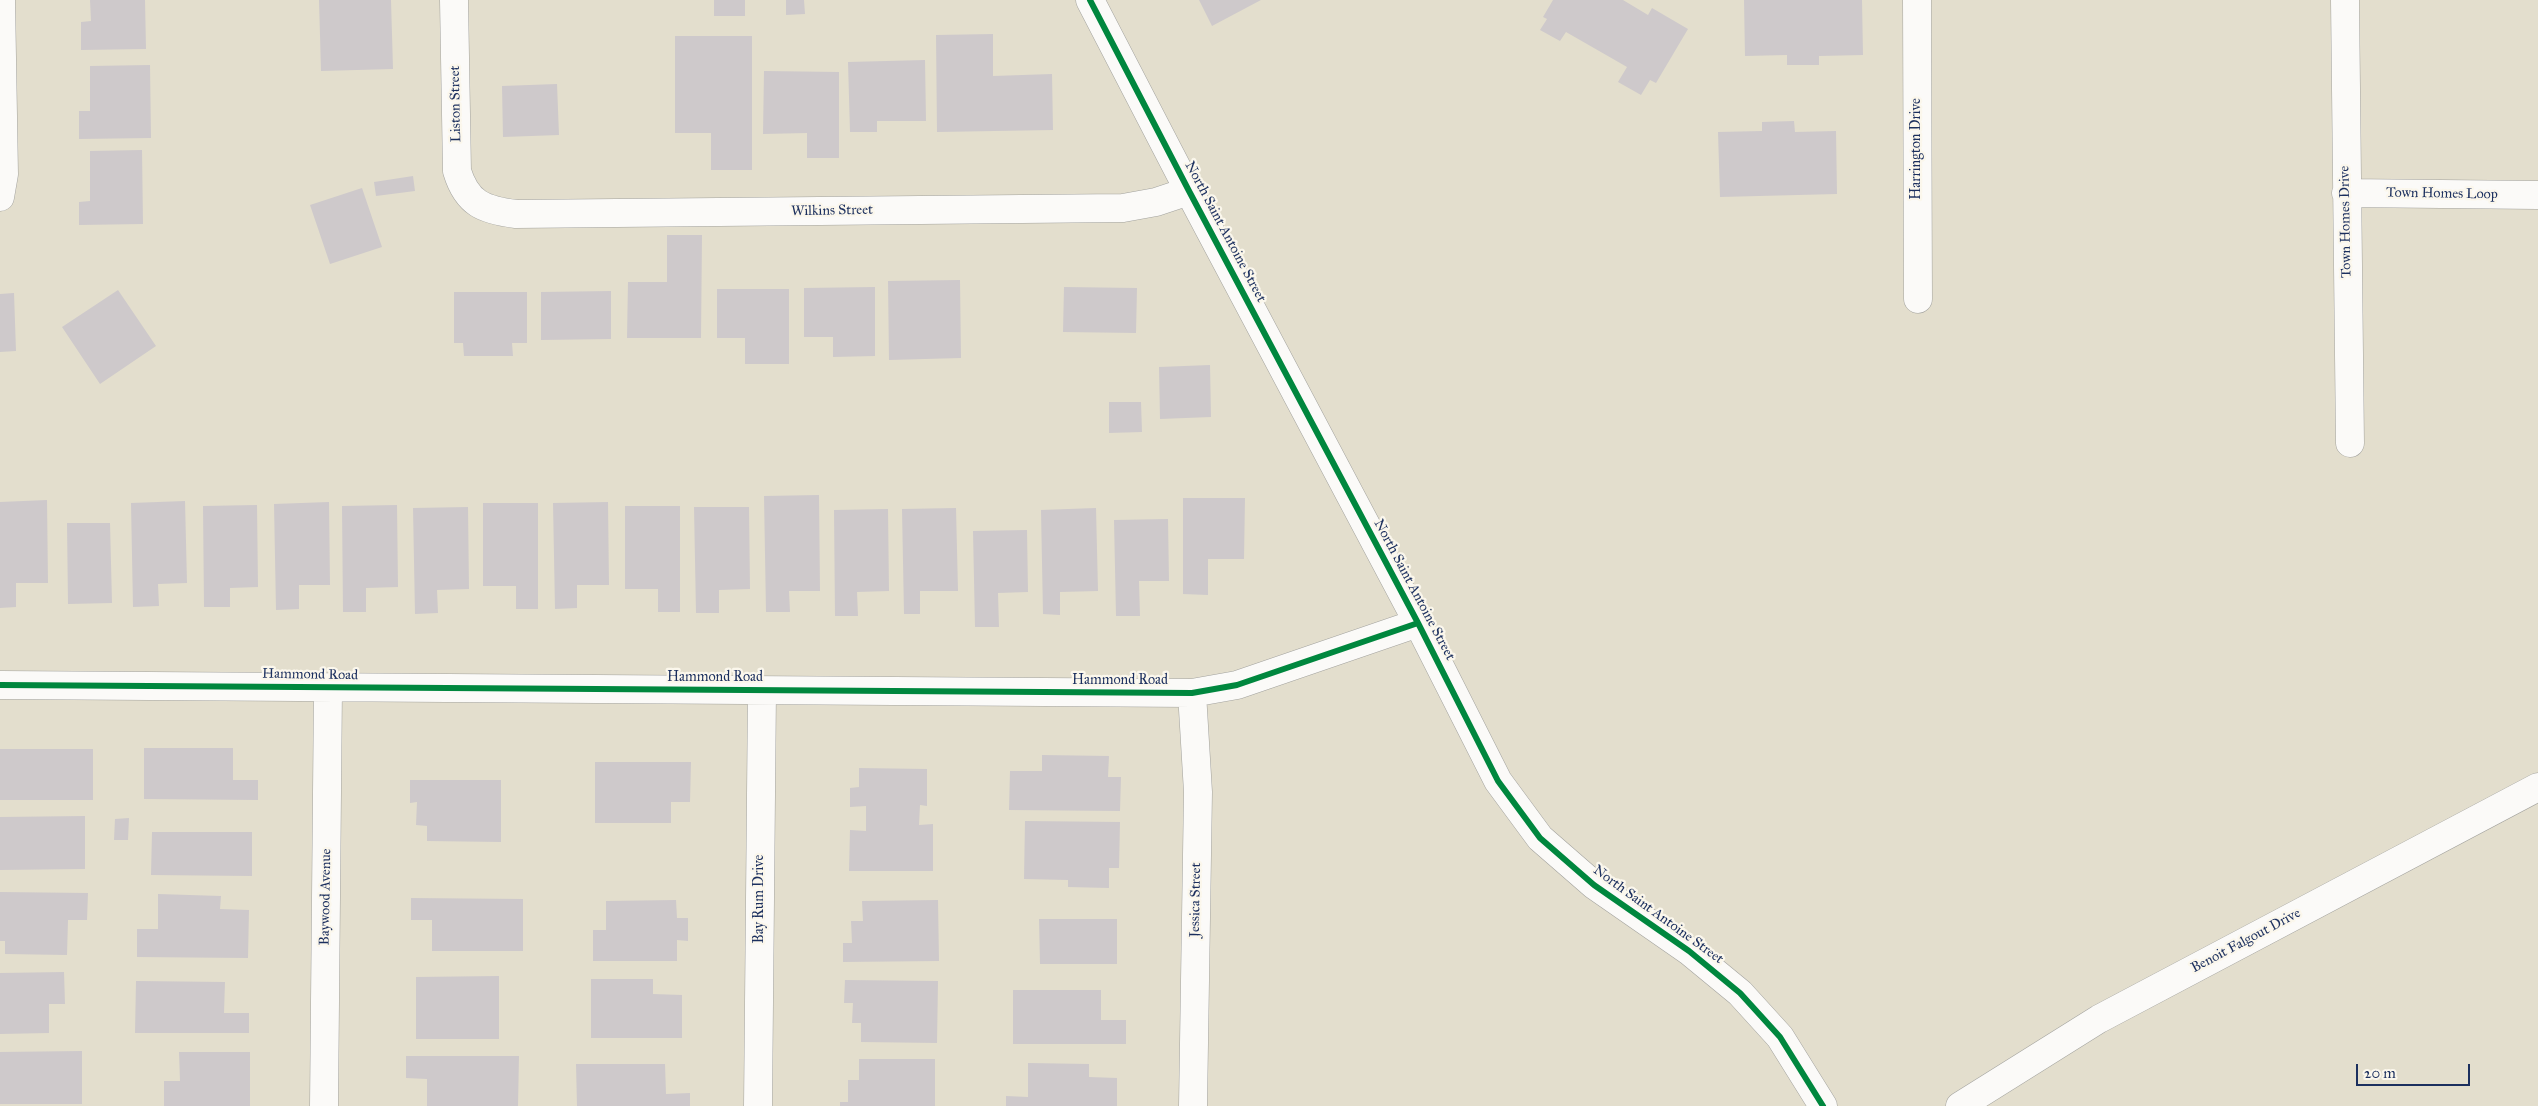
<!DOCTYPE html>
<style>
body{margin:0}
#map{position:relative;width:2538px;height:1106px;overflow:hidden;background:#e3decd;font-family:"IM FELL Great Primer",serif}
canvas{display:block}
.scale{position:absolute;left:2356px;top:1064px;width:114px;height:22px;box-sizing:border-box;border:2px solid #1b2f5e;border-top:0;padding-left:6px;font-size:15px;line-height:18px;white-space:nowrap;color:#1b2f5e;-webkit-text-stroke:4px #fbf7ec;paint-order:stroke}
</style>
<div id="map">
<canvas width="2538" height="1106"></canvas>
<div class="scale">20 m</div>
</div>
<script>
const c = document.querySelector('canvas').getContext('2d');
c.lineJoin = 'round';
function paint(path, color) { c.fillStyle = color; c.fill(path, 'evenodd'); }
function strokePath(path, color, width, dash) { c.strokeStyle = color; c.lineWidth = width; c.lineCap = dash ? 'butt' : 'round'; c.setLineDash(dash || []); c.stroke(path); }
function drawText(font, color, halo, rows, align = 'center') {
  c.font = font + ' "IM FELL Great Primer",serif'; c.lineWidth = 4.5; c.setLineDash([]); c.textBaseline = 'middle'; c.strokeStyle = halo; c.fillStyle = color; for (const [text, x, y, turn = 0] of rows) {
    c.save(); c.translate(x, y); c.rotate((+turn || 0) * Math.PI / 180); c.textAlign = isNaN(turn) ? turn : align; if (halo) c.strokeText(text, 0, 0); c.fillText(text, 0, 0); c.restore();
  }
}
const building = new Path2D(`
 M90,0H145L146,49L81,50V22L91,21Z
 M319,0H391L393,69L321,71Z
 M714,0H745V16H714Z
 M786,0H804L805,14L786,15Z
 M1199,0H1261L1212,26Z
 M1553,0H1623L1648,15L1652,8L1688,29L1656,83L1650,80L1641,95L1618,82L1627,67L1566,32L1560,41L1540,30L1547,19L1543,17Z
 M1744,0H1862L1863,55L1819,56V65H1787V55L1745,56Z
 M993,34V76L1052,74L1053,130L937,132L936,35Z
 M675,36H752V170H711V133H675Z
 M925,60L926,121H877V132H850L848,62Z
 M150,65L151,138L79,139V111H90V66Z
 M764,71L839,72V158H807V133L763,134Z
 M557,84L559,135L503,137L502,86Z
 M1794,121L1795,132L1836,131L1837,194L1720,197L1718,132L1762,131V122Z
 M142,150L143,224L79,225V202L90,201V151Z
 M413,176L415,191L376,196L374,182Z
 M362,188L382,247L330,264L310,205Z
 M667,235H702L701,338H627L628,282H667Z
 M960,280L961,358L889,360L888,281Z
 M875,287V356L833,357V337H804V288Z
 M1064,287L1137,288L1136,333L1063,332Z
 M717,289H789V364H745V338H717Z
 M118,290L156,346L100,384L62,327Z
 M611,291V339L541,340V292Z
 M454,292H527V343H512L513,356H464L463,343H454Z
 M14,293L16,351L0,352V294Z
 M1210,365L1211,417L1160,419L1159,367Z
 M1109,402H1141L1142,432L1109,433Z
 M819,495L820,591H789L790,612H766L764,496Z
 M1183,498H1245L1244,559H1208V595L1183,594Z
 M47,500L48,583H16V607L0,608V502Z
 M185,501L187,583L158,584L159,606L133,607L131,503Z
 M329,502L330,585H299V609L276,610L274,504Z
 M608,502L609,585H577V608L555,609L553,503Z
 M483,503H538V609H516V586H483Z
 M257,505L258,587L230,588V607H204L203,506Z
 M397,505L398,587L366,588V612H343L342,506Z
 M625,506H680V612H658V589H625Z
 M468,507L469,589L437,590L438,613L415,614L413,508Z
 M694,507H749L750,589L719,590V613H696Z
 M956,508L958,591H920V614H904L902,509Z
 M1096,508L1098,591L1060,592V615L1043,614L1041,510Z
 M888,509L889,591L857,592L858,616H835L834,510Z
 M1168,519L1169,581H1139L1140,616H1116L1114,520Z
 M67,523H110L112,603L68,604Z
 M1027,530L1028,592L998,593L999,627H975L973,531Z
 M144,748H233V780H258V800L144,799Z
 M0,749H93V800H0Z
 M1042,755L1109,756L1108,777H1121L1120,811L1009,810L1010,771H1042Z
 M595,762H691L690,802H671V823H595Z
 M859,768L927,769V806L920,805L919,825L933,824V871H849L850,830L866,831V806L850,807V788L859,787Z
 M410,780H501V842L427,841V826L416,825L417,802L410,803Z
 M85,816V869L0,870V817Z
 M129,818L128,840H114L115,819Z
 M1025,821L1120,822L1119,868H1109V888L1068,887V880L1024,879Z
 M152,832H252V876L151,875Z
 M0,892L88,893L87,920H68L67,955L5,954V941H0Z
 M158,894L221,896L220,909L249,910L248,958L137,957V929H158Z
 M411,898L523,899V951H432V920H411Z
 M676,900L677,918H688V941L677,940V961H593V930H606V901Z
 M938,900L939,961L843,962V943H852L851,921H863L862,901Z
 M1039,919H1117V964H1040Z
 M64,972L65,1004H49V1033L0,1034V973Z
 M499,976V1039H416V977Z
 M591,979H653V994L682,995V1038H591Z
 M845,980L938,981L937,1043L861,1042V1023H852L853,1003H844Z
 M136,981L225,982L224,1013H249V1033H135Z
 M1013,990H1101V1020H1126V1044H1013Z
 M82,1051V1104H0V1052Z
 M179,1052H250V1106H164V1081H180Z
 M406,1056H519L518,1106H427V1079L406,1078Z
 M859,1059H935V1106H840V1102H848V1080H859Z
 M1028,1063L1089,1064V1077L1117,1078V1106H1006V1096L1028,1097Z
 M576,1064H665L666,1094L690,1093V1106H577Z`);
const minor = new Path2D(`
 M454,0L457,171C467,204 484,210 516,214L1123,208L1156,202L1189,191
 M1917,0L1918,299
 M2345,0L2350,443
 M2346,193L2538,195
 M0,197L4,174L1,0
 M0,685L1192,693L1237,685L1418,623
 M1192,693L1198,792L1193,1106
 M324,1106L328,688
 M758,1106L762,691`);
const tertiary = new Path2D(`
 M1090,0L1189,191L1418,623L1498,781L1540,838L1594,885L1689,951L1740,993L1780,1037L1823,1106
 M1960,1106L2099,1019L2538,787`);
const cycleway = new Path2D(`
 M1090,0L1189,191L1418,623L1498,781L1540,838L1594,885L1689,951L1740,993L1780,1037L1823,1106
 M0,685L1192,693L1237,685L1418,623`);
const streetNames = [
 ["Liston Street",456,104,-91],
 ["Harrington Drive",1917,149,-90],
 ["Town Homes Loop",2442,194,1],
 ["Wilkins Street",832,211,-1],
 ["Town Homes Drive",2346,222,-91],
 ["North Saint Antoine Street",1225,232,62],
 ["North Saint Antoine Street",1414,590,62],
 ["Hammond Road",310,675,1],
 ["Hammond Road",715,678],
 ["Hammond Road",1120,681],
 ["Baywood Avenue",326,897,-89],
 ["Bay Rum Drive",760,899,-90],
 ["Jessica Street",1196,900,-89],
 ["North Saint Antoine Street",1658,915,36],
 ["Benoit Falgout Drive",2246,941,-28]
];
paint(building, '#cec9cb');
strokePath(minor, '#a2a29e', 29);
strokePath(tertiary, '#a2a29e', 29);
strokePath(minor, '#fbfaf8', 28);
strokePath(tertiary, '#fbfaf8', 28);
strokePath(cycleway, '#00873e', 6);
drawText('14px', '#1b2f5e', '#fbf7ec', streetNames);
</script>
